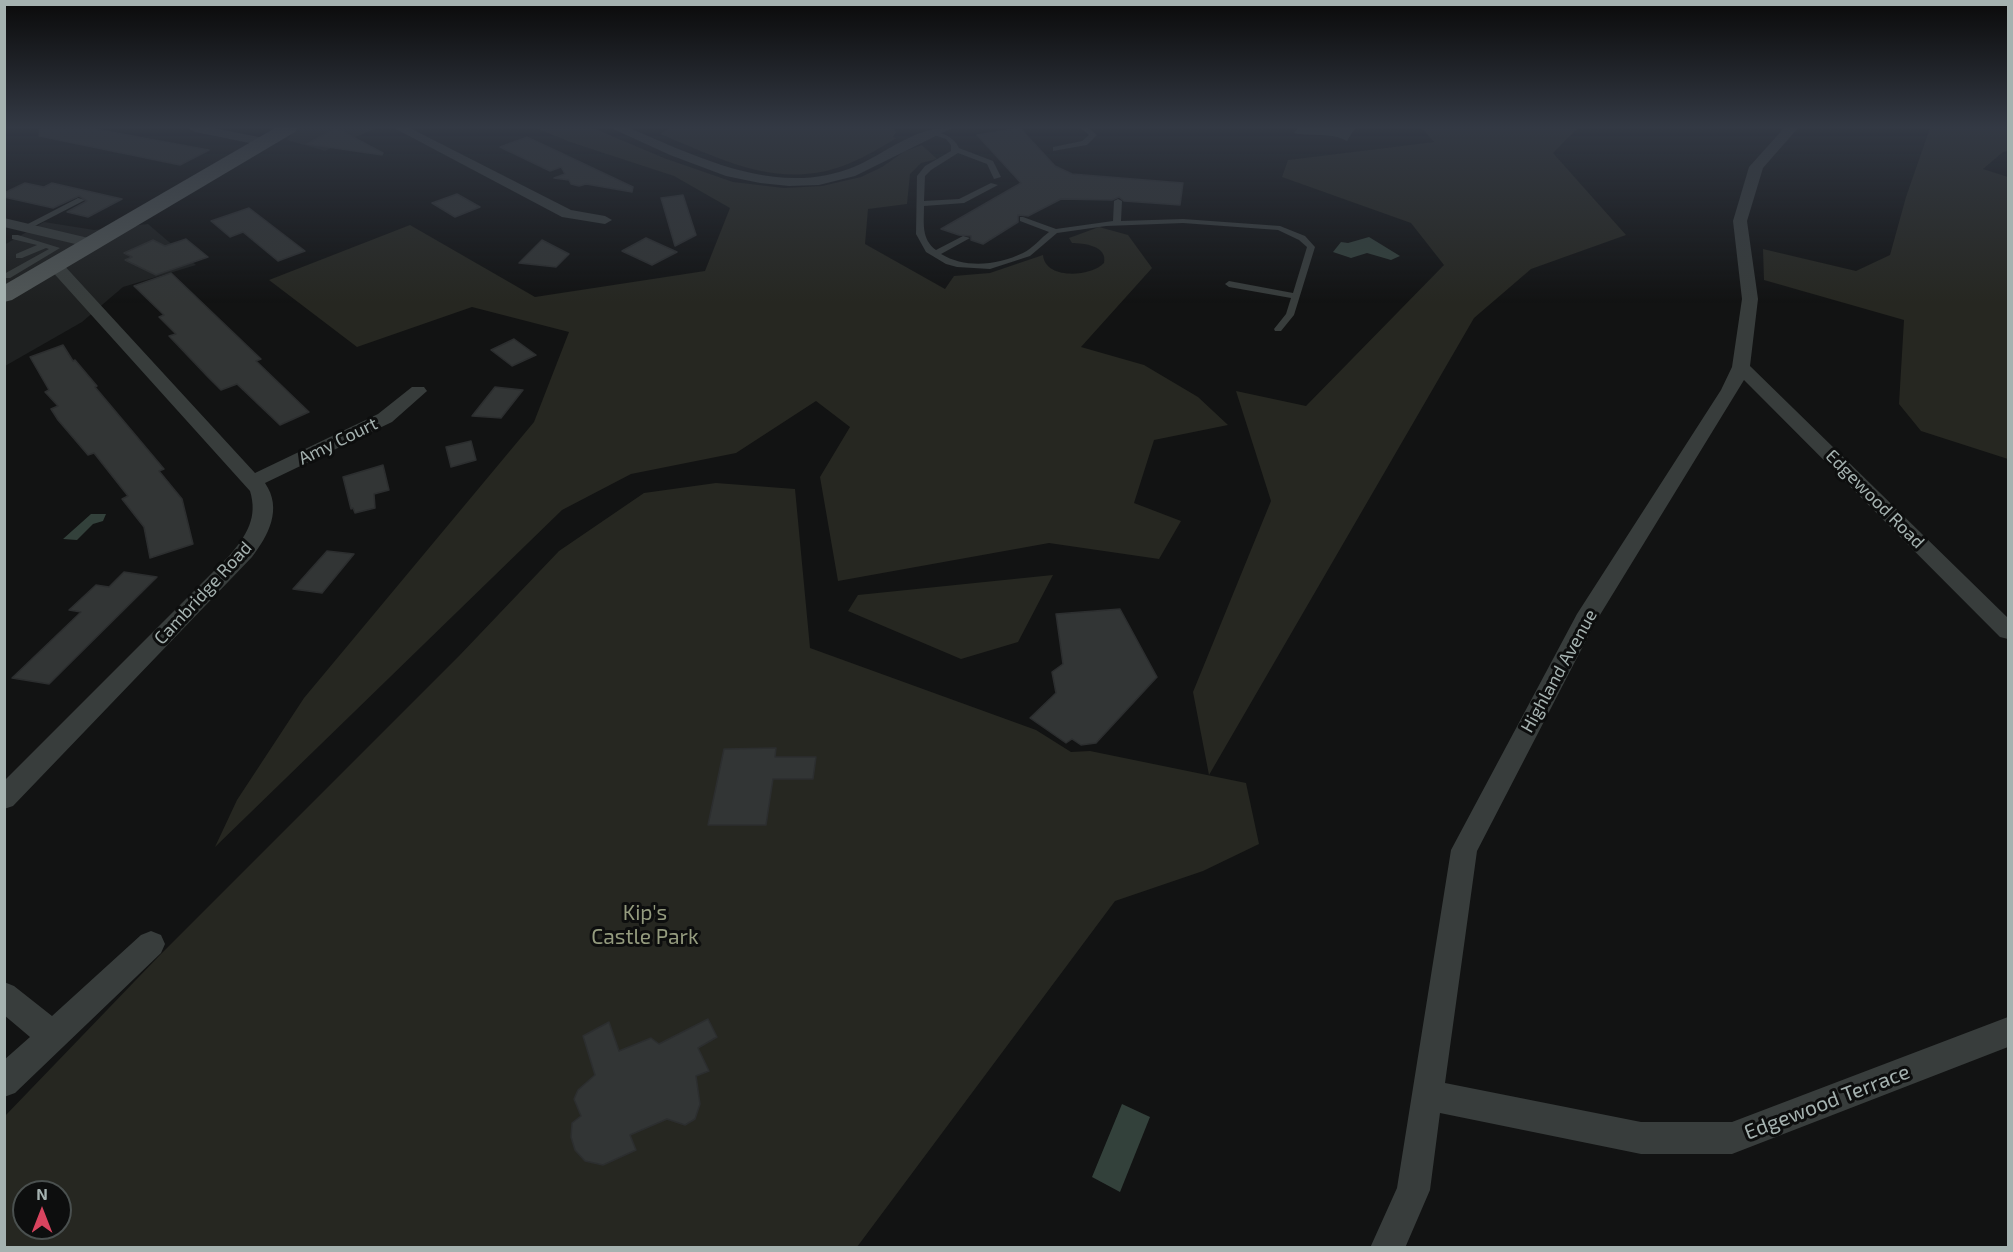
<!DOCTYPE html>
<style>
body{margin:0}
#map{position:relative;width:2013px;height:1252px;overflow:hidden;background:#121313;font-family:"Exo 2",sans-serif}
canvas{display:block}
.frame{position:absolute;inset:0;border:6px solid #a5b2b0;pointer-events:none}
.north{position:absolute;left:12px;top:1180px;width:60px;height:60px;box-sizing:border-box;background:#0d0e0e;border:2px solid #4a504f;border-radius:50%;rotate:0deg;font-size:16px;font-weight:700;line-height:24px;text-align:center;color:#a5b2b0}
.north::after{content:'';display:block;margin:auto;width:21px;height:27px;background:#d9445f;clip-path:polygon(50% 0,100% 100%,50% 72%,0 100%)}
</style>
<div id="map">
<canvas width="2013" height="1252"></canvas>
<div class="frame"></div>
<div class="north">N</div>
</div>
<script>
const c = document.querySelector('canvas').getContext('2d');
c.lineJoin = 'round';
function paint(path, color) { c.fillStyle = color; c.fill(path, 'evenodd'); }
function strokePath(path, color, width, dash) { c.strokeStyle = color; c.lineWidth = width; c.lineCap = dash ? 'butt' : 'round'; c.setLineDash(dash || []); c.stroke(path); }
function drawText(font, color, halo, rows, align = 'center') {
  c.font = font + ' "Exo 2",sans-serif'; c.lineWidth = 6; c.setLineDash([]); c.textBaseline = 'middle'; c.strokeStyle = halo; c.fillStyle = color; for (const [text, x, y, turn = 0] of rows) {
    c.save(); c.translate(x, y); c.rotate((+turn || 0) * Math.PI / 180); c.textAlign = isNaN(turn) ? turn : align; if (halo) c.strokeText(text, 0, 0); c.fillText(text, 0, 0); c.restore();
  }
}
const built = new Path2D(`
 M296,128H376L325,151L287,140Z
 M44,222L94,230L148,224L196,265L123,287L82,322L5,366L4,245Z`);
const green = new Path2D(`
 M536,128H593L664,158L733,182L784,188L822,186L861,177L882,167L905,151L922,145L937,159L921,163L910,174L907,204L868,209L865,244L945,289L954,276L990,273L1043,255C1045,280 1091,277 1104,263C1108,246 1084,243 1072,243L1069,238L1099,227L1128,235L1152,268L1081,347L1144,365L1198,397L1228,425L1154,440L1134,503L1181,521L1159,559L1049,543L838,581L820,477L850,427L816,401L736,453L631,474L562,510L215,847L237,800L304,698L534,422L569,332L472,307L357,347L269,280L410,225L535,297L705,271L730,208L674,176L570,142Z
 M670,128H893L896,132L893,137L897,138C878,149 860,160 840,167C774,189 719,158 660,134Z
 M1422,128H1578L1553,153L1626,235L1531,269L1474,318L1209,775L1193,692L1271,501L1236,391L1306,406L1444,265L1411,223L1282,177L1288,160L1434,142Z
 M1930,128H2008V151L2003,152L1983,169L2008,177V459L1921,431L1899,404L1904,320L1764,280L1763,249L1856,271L1890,255L1906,197Z
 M716,483L795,489L810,648L1036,730L1071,752L1090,751L1246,783L1259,844L1203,871L1115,901L857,1247H5L4,1117L159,956L459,656L559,551L644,493ZM24,1192H60V1228H24Z
 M1053,575L1018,642L961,659L848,611L858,595Z`);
const water = new Path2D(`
 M1298,128H1355L1347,141C1331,132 1312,137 1294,133Z
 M1369,237L1400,256L1391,260L1367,253L1351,258L1333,252L1341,242L1348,243Z
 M91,514H106L103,521L93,524L77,540L63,539Z
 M1122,1104L1150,1117L1120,1192L1092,1177Z`);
const building = new Path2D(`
 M40,128H89L209,150L180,165L39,136Z
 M336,128L383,153L382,155L307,144Z
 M1020,128L1055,166L1072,174L1183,183L1180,205L1124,201L1119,197L1112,200L1061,199L1028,216L1018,215V222L983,244L971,240V236L959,235L941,229L1021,183L977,135Z
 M527,137L633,187L632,192L586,184L579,186L571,184L569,180L554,178L565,174L561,167L550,171L500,147Z
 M25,183L44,187L52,183L122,199L88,217L67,212L87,201L79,196L53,208L4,197V193Z
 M457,194L480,207L455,217L432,203Z
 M683,195L696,235L675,246L661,198Z
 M249,208L305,251L278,261L243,232L230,237L211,221Z
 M646,238L677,252L652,265L622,251Z
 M186,239L208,257L156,275L125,260L132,257L124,253L153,240L165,246Z
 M542,240L569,254L556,267L519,263Z
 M171,273L261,359L256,361L309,412L280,425L237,384L221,390L207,376L169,336L176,334L159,317L164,315L134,286Z
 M514,339L536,355L512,366L491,350Z
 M63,345L73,361L75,360L97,386L95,387L164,469L159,471L182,499L193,544L150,558L144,527L122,499L128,496L94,453L88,455L58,420L51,409L58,406L45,392L49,390L30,357Z
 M495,387L523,390L501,418L472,416Z
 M471,441L476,460L451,467L446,447Z
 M383,465L389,490L374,494L375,508L355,513L353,508L351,509L343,477Z
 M327,551L354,554L322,593L293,589Z
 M124,572L157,577L49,684L12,678L81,612L69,610L96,585L109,587Z
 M1120,609L1157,677L1096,743L1081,745L1072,739L1066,743L1030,718L1056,693L1052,672L1063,664L1056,614Z
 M776,748L775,757H816L813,779H773L766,825H708L724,749Z
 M708,1019L717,1037L698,1048L709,1071L696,1076L700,1104L695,1119L685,1125L667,1119L630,1135L636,1150L603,1165L585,1161L575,1150L571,1137L572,1123L581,1116L574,1099L578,1090L595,1075L583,1036L609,1022L619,1051L651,1038L659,1044Z`);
const lane = new Path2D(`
 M1081,128H1088L1097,135L1087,145L1053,151V147L1082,141L1089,135Z
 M927,131C939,131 954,136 959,148L993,161L1001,177L994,179L987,164L958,153L931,170L925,176L924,201L959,199L991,183L998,185L964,203L924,206C924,223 921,239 936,250L963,236L970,238L941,254C966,269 998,265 1023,253C1033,248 1041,238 1049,232L1020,221V217H1023L1056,229L1113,221L1114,201L1118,199L1122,201L1121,221L1183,219L1280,226L1305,236L1315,247L1294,315L1281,331H1275L1274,329L1286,314L1291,298L1229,287L1225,284L1229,281L1293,293L1307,247L1299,240L1278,230L1183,223L1106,226L1057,233L1030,256L990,269L957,267L946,264L926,252L916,234L917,176L925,166L951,151V145L946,139L927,133Z
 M78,198L85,200L29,229L22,227Z
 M12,235H18L60,248L10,278H4V274L49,249L46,248L22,258H16V254L37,245L12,239Z`);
const street = new Path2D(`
 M188,128H213L264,138L271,142L264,146L195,132Z
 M394,128H410L571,210L605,216L612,220L605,224L562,217Z
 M611,128H629C699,157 779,199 856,166C888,152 915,126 952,128L855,176L819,185L789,186L760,183L726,176L670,155Z
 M1784,128H1798L1763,168L1747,221L1758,299L1750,366L2008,618V639L2000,637L1744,380L1595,623L1477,851L1445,1083L1641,1122H1732L2008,1017V1047L1732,1154H1641L1440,1113L1430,1190L1405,1248H1370L1397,1188L1451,850L1577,614L1721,390L1732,367L1742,299L1733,221L1749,167Z
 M4,218L97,240L100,243L92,248L4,227Z
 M55,260L61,262L255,473L378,414L412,387H424L427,391L392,422L265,483C283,509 268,536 252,557L13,806L4,809V781L230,555C247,535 258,517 250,491L49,268L47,265Z
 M151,931L161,935L165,944L161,953L15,1093L4,1097V1060L30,1037L4,1015V982L14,986L52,1016L141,935Z`);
const primary = new Path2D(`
 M275,128H298L295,132L12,300L4,302V285Z`);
const streetNames = [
 ["Amy Court",338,441,-26],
 ["Edgewood Road",1875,499,45],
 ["Cambridge Road",203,593,-47],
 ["Highland Avenue",1559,671,-61]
];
const nearParknames = [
 ["Kip's",645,913],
 ["Castle Park",645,937]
];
const nearStreetnames = [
 ["Edgewood Terrace",1827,1102,-21]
];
paint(built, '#1e2020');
paint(green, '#262721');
paint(water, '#33413b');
paint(building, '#323535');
strokePath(building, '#2c2e2f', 1.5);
paint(lane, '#383d3c');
paint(street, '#383d3c');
paint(primary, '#505656');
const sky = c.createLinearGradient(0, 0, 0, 303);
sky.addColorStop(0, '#0a0a0a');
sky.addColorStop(0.42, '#333944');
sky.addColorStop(1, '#33394400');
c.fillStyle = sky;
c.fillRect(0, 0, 2013, 303);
drawText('18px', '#a5b2b0', '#0d0e0e', streetNames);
drawText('21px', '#949b7e', '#0d0e0e', nearParknames);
drawText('21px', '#a5b2b0', '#0d0e0e', nearStreetnames);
</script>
